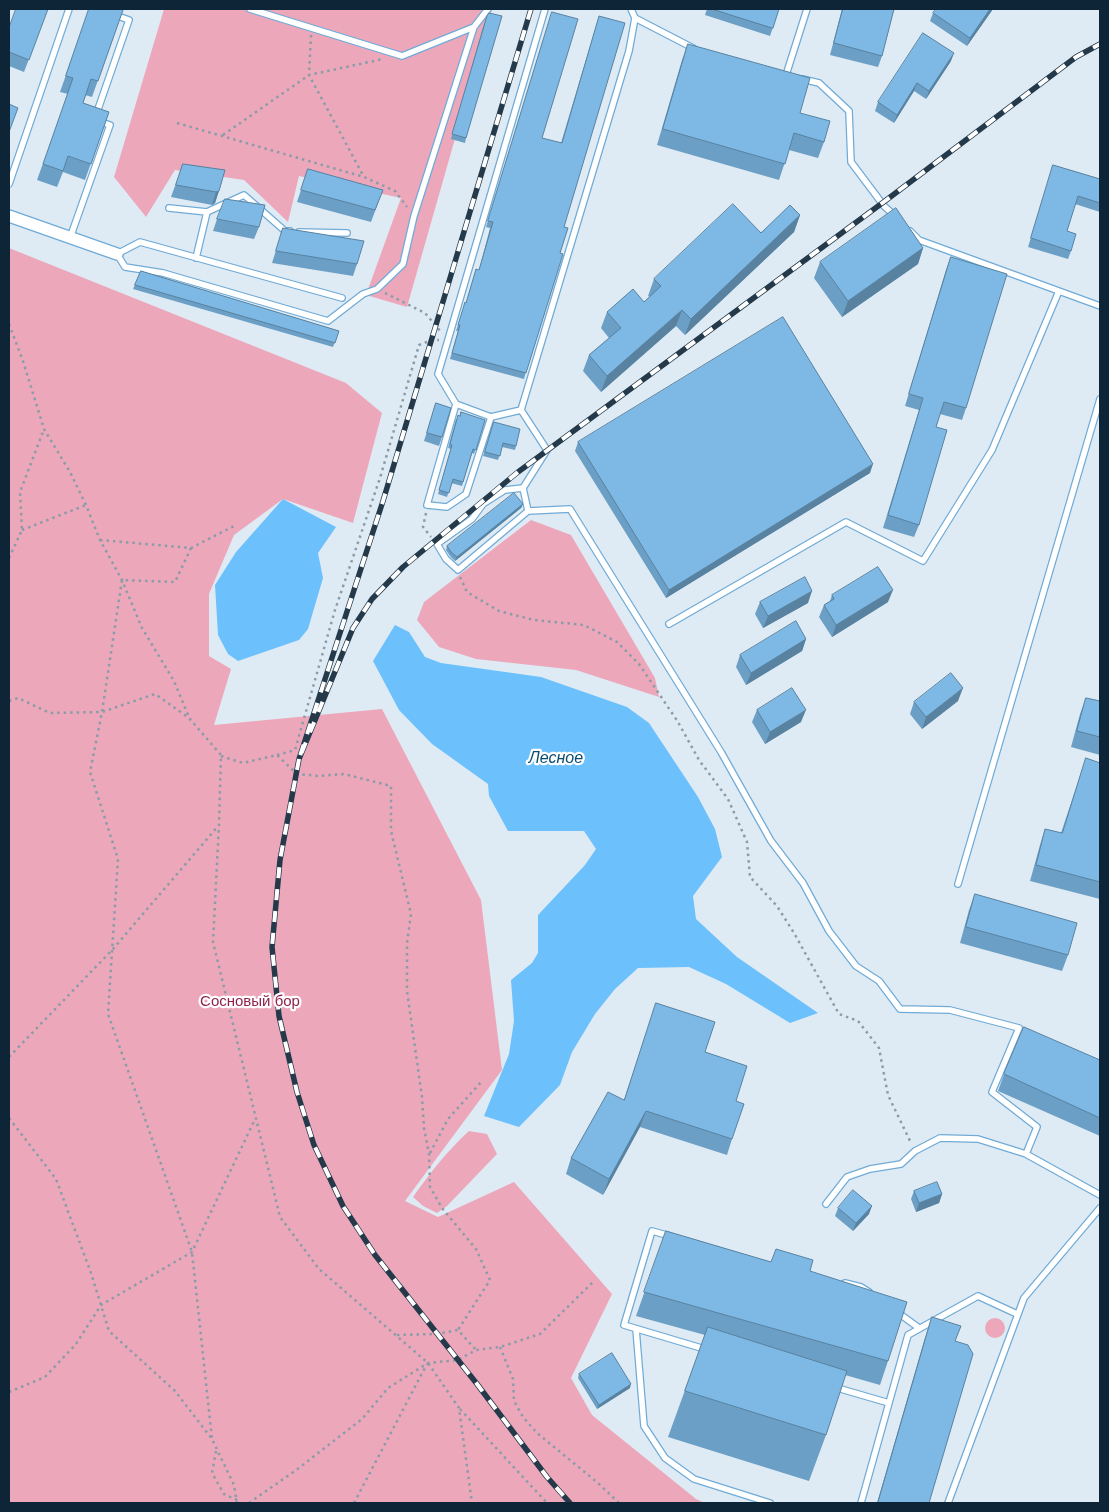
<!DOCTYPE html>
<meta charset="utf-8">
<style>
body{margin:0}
#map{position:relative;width:1109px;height:1512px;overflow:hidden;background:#dfebf4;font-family:Arial,sans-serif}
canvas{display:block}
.frame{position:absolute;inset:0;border:10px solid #0d2536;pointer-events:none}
</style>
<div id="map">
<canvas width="1109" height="1512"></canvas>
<div class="frame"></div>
</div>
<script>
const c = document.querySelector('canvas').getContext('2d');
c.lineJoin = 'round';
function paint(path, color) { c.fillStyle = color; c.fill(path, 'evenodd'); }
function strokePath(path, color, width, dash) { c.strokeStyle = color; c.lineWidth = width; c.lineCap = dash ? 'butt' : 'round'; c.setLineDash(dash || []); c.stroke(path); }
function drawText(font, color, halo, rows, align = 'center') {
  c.font = font + ' Arial,sans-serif'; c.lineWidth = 4.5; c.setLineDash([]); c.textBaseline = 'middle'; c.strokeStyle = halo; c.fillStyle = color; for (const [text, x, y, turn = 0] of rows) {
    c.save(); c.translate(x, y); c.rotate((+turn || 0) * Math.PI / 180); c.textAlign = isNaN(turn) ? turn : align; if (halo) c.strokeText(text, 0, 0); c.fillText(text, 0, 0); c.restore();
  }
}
const green = new Path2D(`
 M164,9H492L407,307L366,295L401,198L299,176L288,222L244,180L175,170L146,217L114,177Z
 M9,248L346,383L382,413L353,523L283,499L234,535L209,594V656L231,669L214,725L382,709L481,900L502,1070L405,1201L438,1217L514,1182L612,1294L571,1378L592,1415L696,1499L705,1503H9Z
 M531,520L571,535L655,678L659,697L576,670L476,659L439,647L417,620L424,602Z
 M469,1131L487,1134L497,1154L447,1206L437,1213L423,1206L413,1197C430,1173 447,1151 469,1131Z
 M985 1328a10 10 0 1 1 20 0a10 10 0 1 1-20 0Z`);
const water = new Path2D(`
 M283,499L336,527L318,553L323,578L308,629L299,640L238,661L228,654L218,635L215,585L236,552Z
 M395,625L409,632L425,657L441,663L541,677L627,707L649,723L698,797L715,829L722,857L693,896L696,919L737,957L818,1013L790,1023L726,984L689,967L638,968L615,989L595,1014L572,1052L560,1085L519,1127L484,1116L509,1054L514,1021L511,980L532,963L538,953V915L585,865L596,849L584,831H508L489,796L488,784L432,744L399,710L373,661Z`);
const path = new Path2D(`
 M311,35L309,75L364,177
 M177,123L364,177L395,191L407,207
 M223,135L309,75L383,59
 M385,293L425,313L441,332
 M9,324L23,361L44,429L70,472L86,505L100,540L122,580L142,628L174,681L189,717
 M426,513L423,527L431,537
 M22,530L86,505
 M100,540L191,548L234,526
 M191,548L175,582L122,580L102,712L90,772L118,859L108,1014L192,1252L212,1439
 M9,558L22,530L20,492L44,429
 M460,577L467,592L499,611L534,620L584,625L617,642L639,664L678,722L699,760L728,799L747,842L750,877L777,906L794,933L839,1014L858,1021L879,1048L888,1095L911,1143
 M9,701L18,698L50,713L102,712L155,694L189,718L221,755L219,824L213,942L280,1217L319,1269L428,1363L459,1408L472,1503
 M277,755L295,750L335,610L380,478L419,345L432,340H439
 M221,756L243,763L277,755L297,774L319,776L344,774L391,786V831L411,914L407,943V991L422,1097L424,1128L429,1154L430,1187L442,1208L476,1249L490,1280L458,1330
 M9,1057L113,949L219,825
 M9,1118L56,1179L91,1273L109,1331L175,1391L212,1439L234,1485L237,1503
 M430,1153L448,1119L482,1081
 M397,1335L437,1334L458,1330L476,1350
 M500,1347L513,1379L514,1401L523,1417L537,1433L598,1483L619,1503
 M9,1392L45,1377L76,1344L101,1305L192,1252L255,1119
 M460,1409L547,1503
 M216,1451L212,1473L224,1494L237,1500
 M249,1503L299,1468L362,1419L388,1388L428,1363L458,1360L476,1350L500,1347L540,1334L593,1282
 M354,1503L427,1364`);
const service = new Path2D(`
 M250,9L402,56L474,27
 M631,9L635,18L629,51L521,410L547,450L523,488L528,511L570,509L721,752L771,841L803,883L829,931L856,966L879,981L900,1009L950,1010L1019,1028L992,1092L1037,1127L1026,1154L1100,1195
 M635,18L693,48
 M786,75L807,9
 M802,79L819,83L849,111L851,162L884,206L895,216
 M96,115L129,20L115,15
 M9,184L69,9
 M169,208L207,212
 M910,231L919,240L1100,306
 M299,232L347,233
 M70,238L110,125L98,121
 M196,258L207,212L244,195L285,231H290
 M342,298L140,242L117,254L125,267L163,273L328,321L363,294L377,289L403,264L414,216L474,27L488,9
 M456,404L427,505L447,507L466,494L491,417
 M521,410L491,417L456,404L438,374L545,9
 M523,488L505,490L483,504L472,519L437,544L446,559L458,570L528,511
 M669,624L846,522L923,561L992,450L1059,291
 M958,884L1100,399
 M826,1204L847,1177L870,1169L901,1164L915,1151L940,1138L978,1139L1026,1154
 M670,1236L652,1231L624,1325L708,1350
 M845,1283L861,1287L869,1292
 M897,1312L919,1328
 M636,1329L644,1426L665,1458L694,1479L770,1503
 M834,1387L889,1403
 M861,1503L908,1335L978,1296L1017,1314
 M948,1503L1024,1298L1100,1208`);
const minor = new Path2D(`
 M9,216L117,254`);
const rail = new Path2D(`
 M531,9L383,501L299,759L353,628L372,599L403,567L518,472L885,201L1076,57L1100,44
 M299,759L280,860L272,947L279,1016L297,1092L314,1145L343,1206L375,1255L477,1384L547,1477L570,1503`);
const wall = new Path2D(`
 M48,9L24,72L9,66V28Z
 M89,9L123,10L92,97L85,95L83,103L109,112L85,180L63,172L57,187L37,180L68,94L60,92Z
 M707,9H779L770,36L705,15Z
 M842,9H894L882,56L878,67L830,55Z
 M993,9L967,46L930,21L933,13Z
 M599,16L564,227L524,379L450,359L458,331H456L463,309L466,303L476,269L479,270L490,228L486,227L550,18L542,138L561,143Z
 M485,20L466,138L465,143L451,139Z
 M688,44L800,113L824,142L818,158L789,150L779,180L657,145L682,60Z
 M951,61L926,99L914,91L894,123L875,111L878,102Z
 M183,164L225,170L215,203L212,205L171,197Z
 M1053,165L1100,179V212L1075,204L1067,231L1071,251L1068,259L1028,247Z
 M308,169L383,190L371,222L297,202Z
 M800,215L794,232L685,335L676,326L601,392L583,371L589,355L609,338L601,328L607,312L644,302L650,297L648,296L654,279Z
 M217,219L259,227L254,239L213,231Z
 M283,228L357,264L353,276L272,263Z
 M923,248L918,264L842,317L814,278L820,262Z
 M951,257L966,408L962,420L940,414L936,427L919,525L914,537L883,528L919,410L905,406L946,270Z
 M141,271L339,331L333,347L133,289Z
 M436,403L442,437L439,446L424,441Z
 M456,419L485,420L474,454L472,453L462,486L451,483L447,497L438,494L451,449L448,448Z
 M494,422L516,446L515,450L502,447L498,460L483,456Z
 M578,442L870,473L666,598L575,451Z
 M523,504L521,508L455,561L450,556L446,550L447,546Z
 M832,595L888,602L832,637L819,617L824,605L830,601Z
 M760,602L808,603L763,628L755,614Z
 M806,639L802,651L746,685L736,667L740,655Z
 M1086,698L1100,701V755L1071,747L1080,714Z
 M958,701L922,729L910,714L914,702Z
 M757,710L801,722L765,744L752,722Z
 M1086,758L1100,763V899L1030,881L1040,845L1045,829L1061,833Z
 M975,894L1068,955L1062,971L960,943L969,910Z
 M656,1003L705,1052L736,1101L732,1139L727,1155L640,1127L603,1195L566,1174L571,1158L624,1100Z
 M1100,1060V1136L998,1091L1004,1074Z
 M914,1191L942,1194L939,1203L916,1212L911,1199Z
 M838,1208L869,1214L853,1231L835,1216Z
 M666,1231L771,1262L810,1271L888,1361L880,1385L845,1375L826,1435L809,1481L668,1437L705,1335L636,1316Z
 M932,1317L955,1341L929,1503H877L924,1341Z
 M579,1374L630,1388L597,1409L578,1378Z`);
const shadedWall = new Path2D(`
 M990,9H993L967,46L970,38Z
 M954,53L951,61L926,99L929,91Z
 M917,83L914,91L894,123L897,115Z
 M219,191L215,203L212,205L216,192Z
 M800,215L794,232L685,335L691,319Z
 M923,248L918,264L842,317L848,301Z
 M682,310L676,326L601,392L607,376Z
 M873,464L870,473L666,598L669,590Z
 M523,504L521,508L455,561L457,557Z
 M893,590L888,602L832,637L836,625Z
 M812,591L808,603L763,628L768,616Z
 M806,639L802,651L746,685L751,673Z
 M963,688L958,701L922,729L926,717Z
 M806,710L801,722L765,744L770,732Z
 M646,1111L640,1127L603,1195L609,1179Z
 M942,1194L939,1203L916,1212L919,1203Z
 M872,1206L869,1214L853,1231L856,1223Z
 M631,1384L630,1388L597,1409L599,1405Z`);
const building = new Path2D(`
 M16,9H48L29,60L9,52V28Z
 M89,9H121L123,10L98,81L91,79L83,103L109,112L91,164L68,156L63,171L43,164L73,78L66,76Z
 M712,9H779L773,28Z
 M843,9H894L882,56L834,43Z
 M936,9H990L970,38L933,13Z
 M552,12L578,19L542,138L562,143L599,16L625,23L564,227L568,228L560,253L563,254L526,373L452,353L460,325H458L465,302L466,303L476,269L479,270L493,222L488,221Z
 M489,13L502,16L466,138L452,134L487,16Z
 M923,33L954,53L929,91L917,83L897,115L878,102Z
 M688,44L810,78L800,113L830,121L824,142L794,133L785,164L663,129Z
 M9,104L18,108L9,132Z
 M183,164L225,170L219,191L216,192L176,185Z
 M1053,165L1100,179V203L1078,196L1067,231L1076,234L1071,251L1031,238Z
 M308,169L383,190L375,210L301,190Z
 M225,199L265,205L259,227L217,219Z
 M733,204L761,233L790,205L800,215L691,319L682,310L607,376L589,355L621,328L607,312L633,289L644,302L661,286L654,279Z
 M896,208L923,248L848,301L820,262Z
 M283,228L364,241L357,264L276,251Z
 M951,257L1007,274L966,408L944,402L936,427L947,430L919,525L888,515L923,398L909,394Z
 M141,271L339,331L335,343L135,285Z
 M783,317L873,464L669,590L578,442Z
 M436,403L451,408L442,437L427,433Z
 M461,412L485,420L476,450L473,449L463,482L453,479L449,493L439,490L452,445L450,444L458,415L460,416Z
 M494,422L520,429L516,446L503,443L500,456L485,452Z
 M514,493L523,504L457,557L451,552L447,546Z
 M878,567L893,590L836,625L824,605L834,599L832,595Z
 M805,577L812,591L768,616L760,602Z
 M796,621L806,639L751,673L740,655Z
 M951,673L963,688L926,717L914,702Z
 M792,688L806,710L770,732L757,710Z
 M1086,698L1100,701V737L1077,731Z
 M1086,758L1100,763V882L1036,865L1045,829L1062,833Z
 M975,894L1077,923L1068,955L966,927Z
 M656,1003L715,1022L705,1052L747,1066L736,1101L744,1104L732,1139L646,1111L609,1179L571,1158L608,1092L624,1100Z
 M1024,1027L1100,1060V1118L1004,1074Z
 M937,1182L942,1194L919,1203L914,1191Z
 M853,1190L872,1206L856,1223L838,1208Z
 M666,1231L771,1262L776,1249L813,1260L810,1271L907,1302L888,1361L644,1292Z
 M932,1317L961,1326L955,1341L968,1345L973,1354L929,1503H878Z
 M708,1327L847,1371L826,1435L685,1391Z
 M612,1353L631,1384L599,1405L579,1374Z`);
const parkNames = [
 ["Сосновый бор",250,1002]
];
const waterNames = [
 ["Лесное",556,759]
];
paint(green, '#eca8ba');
paint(water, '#6cc0fc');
strokePath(service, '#70abd7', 8);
strokePath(minor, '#70abd7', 14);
strokePath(path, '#8b9ba8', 2.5, [2.5, 4]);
strokePath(service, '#fff', 5.5);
strokePath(minor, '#fff', 11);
strokePath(rail, '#243a4a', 5.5);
strokePath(rail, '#fff', 4, [11]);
paint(wall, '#6c9fc5');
paint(shadedWall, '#5882a0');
paint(building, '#7eb9e5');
strokePath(building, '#5882a0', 1);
drawText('15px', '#90224d', '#fff', parkNames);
drawText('italic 16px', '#0a4d74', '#fff', waterNames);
</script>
